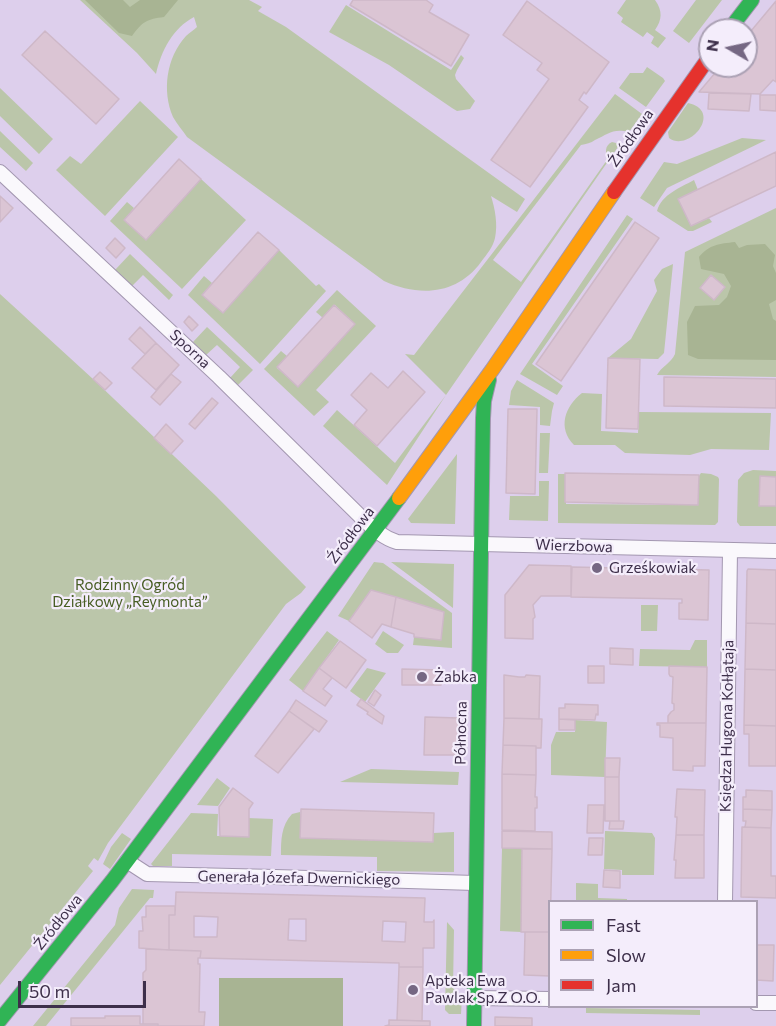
<!DOCTYPE html>
<meta charset="utf-8">
<style>
body{margin:0}
#map{position:relative;width:776px;height:1026px;overflow:hidden;background:#ddcfec;font-family:Commissioner,sans-serif}
canvas{display:block}
.legend{position:absolute;left:548px;top:900px;width:210px;height:108px;box-sizing:border-box;background:#f4edfb;border:2px solid #aba1b4;margin:0;padding:8px 10px;list-style:none;font-size:18px;color:#3d2f4a}
.legend li{display:flex;align-items:center;gap:12px;height:30px}
.legend b{width:30px;border:2px solid #aba1b4}
.north{position:absolute;left:698px;top:18px;width:60px;height:60px;box-sizing:border-box;background:#f4edfb;border:2px solid #aba1b4;border-radius:50%;rotate:279deg;font-size:16px;font-weight:700;line-height:24px;text-align:center;color:#3d2f4a}
.north::after{content:'';display:block;margin:auto;width:21px;height:27px;background:#756783;clip-path:polygon(50% 0,100% 100%,50% 72%,0 100%)}
.scale{position:absolute;left:18px;top:981px;width:128px;height:27px;box-sizing:border-box;border:3px solid #3d2f4a;border-top:0;padding-left:8px;font-size:18px;line-height:21px;white-space:nowrap;color:#3d2f4a;-webkit-text-stroke:4px #f4edfb;paint-order:stroke}
</style>
<div id="map">
<canvas width="776" height="1026"></canvas>
<ul class="legend">
<li><b style="height:8px;background:#30b455"></b>Fast</li>
<li><b style="height:8px;background:#ff9f0a"></b>Slow</li>
<li><b style="height:8px;background:#e5322d"></b>Jam</li>
</ul>
<div class="north">N</div>
<div class="scale">50 m</div>
</div>
<script>
const c = document.querySelector('canvas').getContext('2d');
c.lineJoin = 'round';
function paint(path, color) { c.fillStyle = color; c.fill(path, 'evenodd'); }
function strokePath(path, color, width, dash) { c.strokeStyle = color; c.lineWidth = width; c.lineCap = dash ? 'butt' : 'round'; c.setLineDash(dash || []); c.stroke(path); }
function drawText(font, color, halo, rows, align = 'center') {
  c.font = font + ' Commissioner,sans-serif'; c.lineWidth = 4.5; c.setLineDash([]); c.textBaseline = 'middle'; c.strokeStyle = halo; c.fillStyle = color; for (const [text, x, y, turn = 0] of rows) {
    c.save(); c.translate(x, y); c.rotate((+turn || 0) * Math.PI / 180); c.textAlign = isNaN(turn) ? turn : align; if (halo) c.strokeText(text, 0, 0); c.fillText(text, 0, 0); c.restore();
  }
}
const green = new Path2D(`
 M80,0H249L262,7L258,11L286,27L525,199L517,212L491,196C495,209 498,224 495,238C493,247 487,254 481,262C457,295 419,297 384,281L187,137C183,131 177,124 173,117C162,91 166,58 186,36C189,33 194,30 197,27L194,17C173,28 161,51 156,74L137,53Z
 M626,0H655C663,11 662,20 655,30L666,38L658,48L651,43L654,37L647,32L643,37L621,22L623,18L617,13Z
 M696,0H722L689,43L673,31Z
 M346,5L451,70L461,55L464,58L457,70L455,75L456,79L475,101L470,109L457,111L452,108L389,65L329,32Z
 M647,67L663,78L665,81L646,107L619,88L630,73H643Z
 M0,88L53,139L39,154L0,116Z
 M615,94L642,114L629,132C613,128 608,134 595,140C591,143 586,144 581,145L493,260L521,282L607,160C606,152 604,146 612,142L620,144L446,395L387,485L323,426L337,410L395,463L446,395L405,354L414,355Z
 M140,101L178,137L105,216L56,170L70,156L81,164Z
 M688,103C724,111 689,153 669,138L668,132Z
 M0,131L33,163L26,171L0,147Z
 M742,138L766,140L667,188L654,207L640,198L664,162L677,164Z
 M201,179L246,220L182,289L110,221L127,202L134,208L124,220L146,239Z
 M694,180L698,190L678,199L691,226L709,218L712,222L693,231H688L657,211C662,194 680,188 694,180Z
 M776,208V377L657,375C661,367 671,363 675,354L685,252Z
 M627,215L633,219L532,364L563,386L557,395L520,374Z
 M279,250L316,286L319,284L326,291L260,364L188,295L204,276L212,283L202,295L223,313Z
 M130,254L173,295L169,300L143,275L132,286L115,270Z
 M673,264L664,353L658,359L608,358L631,339L657,291L654,280L662,269Z
 M337,290L376,326L316,390L329,402L314,416L264,369L281,351L287,356L277,368L298,386L355,324L335,305L323,318L316,312Z
 M0,294L93,379L216,496L306,587L301,593L286,604L108,843L98,861L94,858L88,866L93,871L0,985Z
 M207,327L253,370L238,385L230,378L240,367L217,345L206,355L193,342Z
 M517,380L554,403L552,411L550,426L540,425V407L509,405L511,391Z
 M582,393L602,394L601,431L638,433L639,412L771,413L769,450L711,449L690,455L625,453L615,445H574C557,428 565,406 582,393Z
 M540,433H550L548,473H539Z
 M457,454L455,524L411,523L408,519Z
 M753,470L776,471V477H760L759,505L776,506V526H740L737,522L738,480L744,473Z
 M701,473L711,474L718,477L719,479L718,522L715,525L558,523V474H566V504L697,505L699,476Z
 M539,481H549L548,521L509,520L510,496H539Z
 M374,562L383,563L452,613V648L413,645L414,637L441,640L444,612L371,590L349,621L338,616Z
 M391,562L454,564L453,608Z
 M641,605H658L657,631H641Z
 M327,631L339,640L303,691L289,680Z
 M383,631L404,645L398,653H387L375,644Z
 M695,640H707V667L639,666L640,649L690,650Z
 M367,668L386,673L365,702L350,691Z
 M575,720L607,722L605,777L551,775V745L556,732H575Z
 M371,769L459,772L458,785L340,782Z
 M217,778L230,788L218,806L197,805Z
 M300,812V838L433,842V833L454,832V872L377,871V857L281,855C281,840 281,826 292,814Z
 M191,813L218,814L217,836H246L247,818L273,819L271,856L172,854V866H153L151,864Z
 M605,831L652,833L655,838L654,875H622V870L604,869Z
 M122,833L131,839L110,869L103,864L111,847Z
 M502,848L522,849L521,932L500,931Z
 M576,883L598,884V898L627,899V901H576Z
 M132,889L154,890L153,898H150L46,1026H33L115,925L119,908Z
 M447,922L454,930L453,988L462,997L461,1014H449L445,1010Z
 M586,1008L700,1010V1015L586,1013Z`);
const forest = new Path2D(`
 M85,0H123L130,7L140,0H178L164,17C147,19 142,22 132,36L119,33Z
 M735,242L739,248L747,245L765,244L775,255L773,266L776,273V300L769,304L773,319L776,321V360L698,359L688,355L687,322L695,306L719,305L727,297L731,286L724,274L701,269L699,257C710,244 719,244 735,242Z
 M219,978H343V1026H219Z`);
const building = new Path2D(`
 M353,0H426L433,5L429,12L469,35L451,66L350,5Z
 M527,1L609,62L586,94L584,92L579,100L588,107L530,187L491,160L549,79L537,70L542,63L503,35Z
 M776,1V82L773,80L760,94L699,92L721,66H746V37Z
 M45,31L119,99L96,124L22,55Z
 M709,93L751,94L749,111L708,109Z
 M760,95H776V111L760,110Z
 M776,152V186L691,226L678,199Z
 M179,159L201,179L146,240L124,220Z
 M0,196L13,208L0,222Z
 M635,222L659,238L561,381L536,364Z
 M258,232L279,250L223,313L202,295Z
 M115,238L125,248L116,258L106,248Z
 M711,275L725,287L714,300L700,288Z
 M334,305L355,324L298,387L277,367Z
 M189,316L198,325L192,331L184,322Z
 M140,327L156,343L145,354L129,339Z
 M156,343L179,365L156,390L132,368Z
 M608,358L640,359L638,429L606,428Z
 M403,371L425,392L377,446L354,425L367,410L351,395L371,373L388,388Z
 M100,372L112,383L105,390L93,379Z
 M171,374L181,382L160,405L151,397Z
 M664,377L776,379V408L664,406Z
 M212,398L218,403L195,429L189,424Z
 M508,409H537L535,494L506,493Z
 M166,424L183,441L171,454L154,438Z
 M565,473L699,475L698,505L565,502Z
 M760,476L776,477V506H759Z
 M529,565L571,566V596H541L533,605L535,617L533,619V639L505,638V595Z
 M572,567L709,570L708,620L679,619V603H682V599L571,597Z
 M748,569L776,570V624L746,623L747,571Z
 M371,590L396,597L391,627L382,624L372,638L349,621Z
 M396,597L444,612L441,640L414,637V634L391,627Z
 M746,623L776,624V670L745,669Z
 M340,641L366,660L346,688L319,668Z
 M610,648L633,649V665L610,664Z
 M588,666H604V683H588Z
 M669,666L707,667L706,723H668V716L671,712L674,710V704L672,703L673,677L670,676L669,674Z
 M319,668L332,678L323,689L332,696L325,706L303,691Z
 M402,669L441,670V685H402Z
 M745,669L776,670V726L744,725Z
 M504,675L519,677H525L526,675L540,676L539,719L504,718Z
 M375,690L381,695L374,706L368,702Z
 M361,699L384,716L382,724L367,714L368,712L357,705Z
 M296,700L327,721L319,732L289,711Z
 M565,704L598,705V715L596,714L595,720L559,719V708H565Z
 M289,711L314,729L278,773L255,756Z
 M425,717L460,718L459,755H424Z
 M504,718L542,719L541,748H536V746L503,745Z
 M559,719L575,720V730H559Z
 M657,723H706L705,766H693V771L673,770V738L660,737V725H657Z
 M744,725L776,726V766H749V734H744Z
 M503,745L536,746V775L502,774Z
 M605,758H620L619,777H605Z
 M502,774L536,775L535,797H537V808H535V831L502,830Z
 M605,777H619V821H605Z
 M233,788L253,803L249,809V837L220,836L219,807Z
 M677,789L705,790L704,835H676L677,817H675Z
 M746,790L772,791V810L743,809V797H746Z
 M588,805H604L603,833H587Z
 M301,809L434,813L433,842L300,838Z
 M743,809L772,810L771,828L745,827L746,821H743Z
 M610,821H624L623,829H609Z
 M742,827L771,828V876H776V898L741,897Z
 M502,831L552,832V849L502,848Z
 M676,835H704V878H675L676,860H674Z
 M589,838H603L602,855H588Z
 M522,849H552L550,932H521Z
 M604,870L620,871V888L603,887Z
 M176,892L425,898L424,922H433L434,920V948H423V967H399V963L200,958L201,951L169,950V915H175ZM194,916L218,917L217,937H194ZM289,919H306V941L288,940ZM383,921L406,922L405,942L382,941Z
 M146,906H175V915H169V950L139,948V931H143L142,917H146Z
 M525,932H549L550,976L524,975Z
 M756,945H774L773,981L756,980Z
 M146,949L201,951L200,958H198V964H200L199,1012H205L204,1026H158V1024H143V973L146,970Z
 M399,967H423L422,1021L397,1020Z
 M105,1016H140V1024H158V1026H71V1018H105Z
 M495,1017L532,1018V1026H495Z
 M389,1020L430,1021V1026H385L389,1025Z`);
const street = new Path2D(`
 M0,172L219,377L363,519C373,528 383,538 397,542L776,551
 M127,861L147,874L275,877L475,883
 M725,902L730,551
 M474,998L550,999
 M756,1003H776`);
const fast = new Path2D(`
 M729,30L752,0
 M0,1020L112,881L399,498
 M474,1026L483,418L484,401L489,380`);
const slow = new Path2D(`
 M399,498L492,370L614,192`);
const jam = new Path2D(`
 M614,192L710,56`);
const markers = [
 [597,568,6,"#756783"],
 [422,677,6,"#756783"],
 [413,990,6,"#756783"]
];
const streetNames = [
 ["Źródłowa",631,138,-55],
 ["Sporna",190,349,43],
 ["Źródłowa",351,535,-53],
 ["Wierzbowa",574,546,2],
 ["Księdza Hugona Kołłątaja",727,726,-89],
 ["Północna",461,733,-89],
 ["Generała Józefa Dwernickiego",299,878,1],
 ["Źródłowa",58,922,-51]
];
const poiNames = [
 ["Grześkowiak",609,568],
 ["Żabka",434,677],
 ["Apteka Ewa",425,981],
 ["Pawlak Sp.Z O.O.",425,998]
];
const parkNames = [
 ["Rodzinny Ogród",130,585],
 ["Działkowy „Reymonta”",130,602]
];
paint(green, '#bbc6aa');
paint(forest, '#a8b493');
paint(building, '#dbc5d4');
strokePath(building, '#ceb8c8', 1.5);
strokePath(street, '#a397b0', 16);
strokePath(fast, '#a397b0', 16);
strokePath(slow, '#a397b0', 16);
strokePath(jam, '#a397b0', 16);
strokePath(street, '#faf8fc', 14);
strokePath(fast, '#30b455', 14);
strokePath(slow, '#ff9f0a', 14);
strokePath(jam, '#e5322d', 14);
for (const [x, y, r, color] of markers) { const dot = new Path2D(); dot.arc(x, y, r, 0, 2 * Math.PI); c.fillStyle = color; c.fill(dot); strokePath(dot, '#f4edfb', 2); }
drawText('15px', '#3d2f4a', '#f4edfb', streetNames);
drawText('15px', '#3d2f4a', '#f4edfb', poiNames, 'left');
drawText('15px', '#475d23', '#f4edfb', parkNames);
</script>
